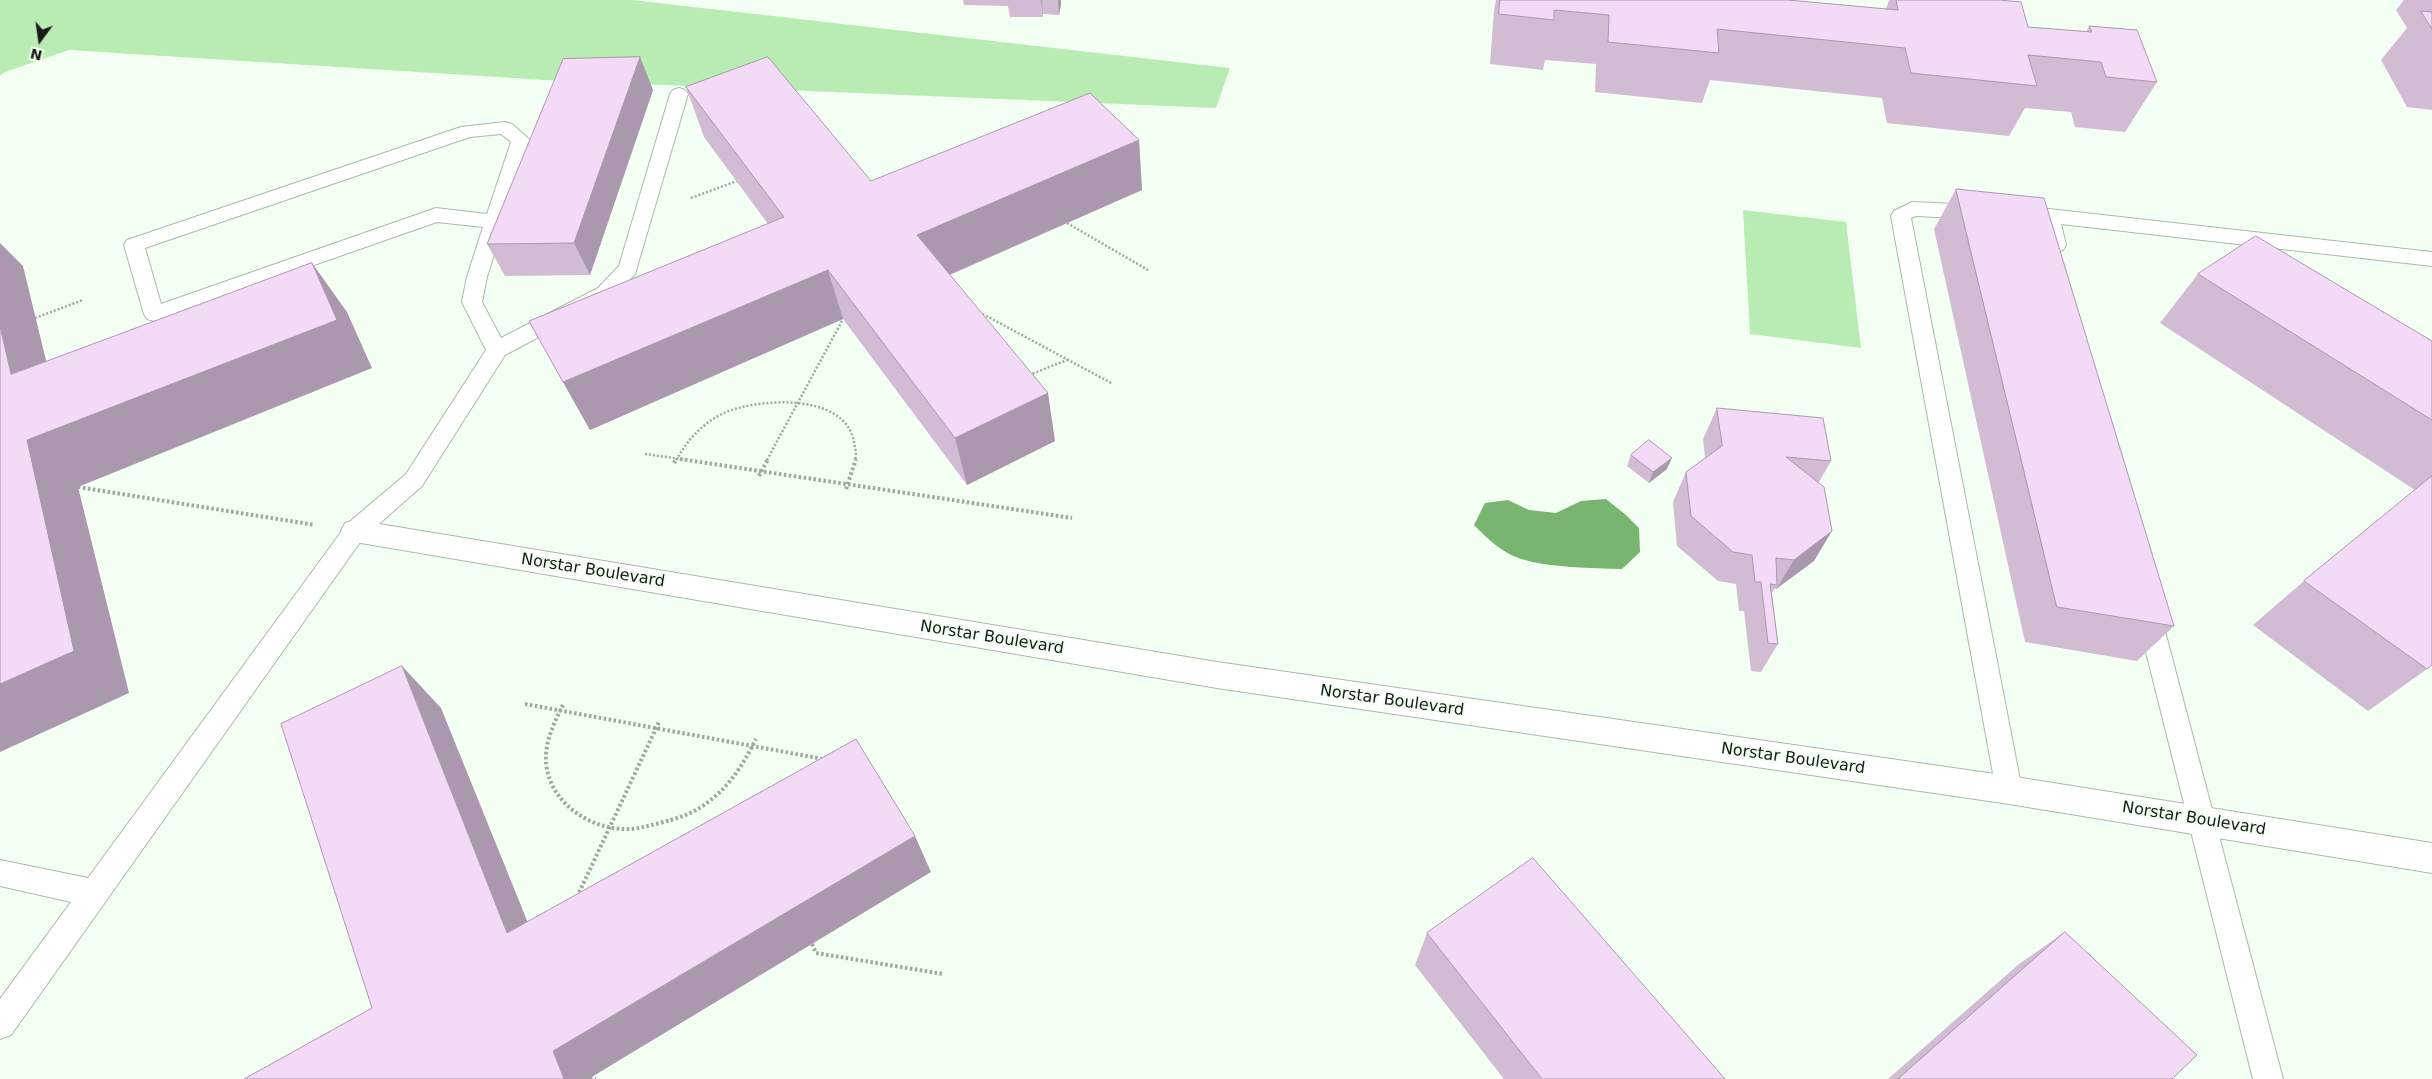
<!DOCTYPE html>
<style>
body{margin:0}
#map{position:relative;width:2432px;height:1079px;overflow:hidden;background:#f3fff2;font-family:"DejaVu Sans",sans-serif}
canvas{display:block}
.north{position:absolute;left:15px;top:15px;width:50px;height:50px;-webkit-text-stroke:4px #f3fff2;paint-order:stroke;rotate:194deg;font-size:14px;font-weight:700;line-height:20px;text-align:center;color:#171c17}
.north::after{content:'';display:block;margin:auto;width:18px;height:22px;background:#171c17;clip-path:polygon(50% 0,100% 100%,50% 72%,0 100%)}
</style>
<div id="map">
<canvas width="2432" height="1079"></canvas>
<div class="north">N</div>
</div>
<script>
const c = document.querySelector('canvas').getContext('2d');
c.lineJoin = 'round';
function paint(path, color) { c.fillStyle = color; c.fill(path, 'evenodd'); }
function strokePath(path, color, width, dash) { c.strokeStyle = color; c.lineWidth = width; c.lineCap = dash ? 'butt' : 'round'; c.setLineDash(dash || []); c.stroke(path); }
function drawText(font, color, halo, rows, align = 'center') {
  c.font = font + ' "DejaVu Sans",sans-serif'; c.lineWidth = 5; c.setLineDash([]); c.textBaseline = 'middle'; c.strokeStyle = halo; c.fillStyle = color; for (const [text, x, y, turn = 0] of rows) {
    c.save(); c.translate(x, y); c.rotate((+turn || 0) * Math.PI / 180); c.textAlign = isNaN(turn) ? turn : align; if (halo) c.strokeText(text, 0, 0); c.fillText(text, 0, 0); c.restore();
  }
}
const green = new Path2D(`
 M0,0H632L1230,68L1216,108L544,80L69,50L5,72L0,76Z
 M1743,210L1846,222L1861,348L1750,334Z`);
const water = new Path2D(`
 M1606,499L1626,515L1639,528L1640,552L1622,569C1590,568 1551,568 1521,559C1502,553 1487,538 1474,525L1485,503L1508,500L1529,510L1556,513L1581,501Z`);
const pathFar1 = new Path2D(`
 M691,198L737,181
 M1067,223L1148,270
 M979,312L1113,384
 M35,318L83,300
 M1029,375L1067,360
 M645,454L688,460
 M676,460C688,440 701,424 724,413C758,398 845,392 854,442C855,448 857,454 855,460
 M767,460L843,319`);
const path = new Path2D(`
 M680,459L1072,518
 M674,463L676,459
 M759,476L768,459
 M78,487L315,525
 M846,489L856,459
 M525,704L823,759
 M563,705C555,721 547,737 546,755C544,796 583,827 622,829C635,830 647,826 660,823C678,818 693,814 708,802C730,786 744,763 756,739
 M577,897L659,722
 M812,944L816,953L943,974
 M590,1078L596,1079`);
const lane = new Path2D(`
 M679,88L685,90L688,94L635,274L612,298L505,355L422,486L363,538L11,1035L0,1039V999L71,902L0,886V860L88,878L347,524L406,474L486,350L462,302L467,277L483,227L437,222L154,321L147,319L144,314L124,245L127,240L461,127L505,122L512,124L530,140L487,277L482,302L501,338L598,288L619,266L670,94L673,90ZM501,134L511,142L487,214L436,208L161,304L145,248L470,137Z
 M1912,202L1977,205L1984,207L1987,212L1984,217L1977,219L1916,216L1911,218L2022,790L2019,799L2009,802L1999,799L1996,790L1891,216L1894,211Z
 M2049,209L2432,252V266L2061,224L2066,245L2063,250L2056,252L2049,250L2039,216L2042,211Z
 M2148,602L2157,605L2160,612L2283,1079H2253L2136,612L2139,605Z`);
const street = new Path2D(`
 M355,520L1217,662L2009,776L2432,843V873L2009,804L1217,688L355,542L345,539L341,531L345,523Z`);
const wall = new Path2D(`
 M963,0H1061V4L1059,15L1043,14V17H1010L1008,6L964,5Z
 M1496,0H1788L1886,9L1889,0H1999L2028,27L2086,32L2089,26L2157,82L2125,132L2075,127L2071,112L2025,108L2009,136L1887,123L1882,98L1710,80L1702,103L1595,92L1596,64L1545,60L1543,70L1490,64L1494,10Z
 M2404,0H2432V110L2407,107L2381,60L2407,28L2396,10Z
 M640,57L653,90L590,275L505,276L487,244Z
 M686,87L871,181L1139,140L1142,190L950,275L1055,441L967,485L843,319L590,430L563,382L768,224L704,137Z
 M1956,189L2174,626L2137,661L2025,642L1934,229Z
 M2198,274L2432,341V665L2427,669L2368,711L2253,625L2304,581L2415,490L2160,323Z
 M1717,408L1831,461L1819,482L1814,561L1776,589H1774L1772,593L1778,644L1761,672L1751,671L1744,611H1739L1736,584L1718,581L1677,546L1673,502L1686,472L1705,458L1703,439Z
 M1631,455L1667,469L1649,483L1627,466Z
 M2065,932L2172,1079H1888L2019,964Z
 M1427,933L1725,1079H1504L1415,965Z`);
const shadedWall = new Path2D(`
 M1041,0H1042L1043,17Z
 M1058,0H1061V4L1059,15Z
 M640,57L653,90L590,275L574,243Z
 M1139,140L1142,190L928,284L917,235Z
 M0,243L23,266L61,422L11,374L0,326Z
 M312,263L347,312L372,368L78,487L129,693L0,752V684L27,440Z
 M828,270L843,319L590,430L563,382Z
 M1048,393L1055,441L967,485L955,438Z
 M1672,458L1667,469L1649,483L1653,472Z
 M1832,531L1814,561L1776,589L1794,560Z
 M402,666L441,708L545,965L507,933Z
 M915,836L931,872L590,1078L591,1079H564L553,1051Z`);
const building = new Path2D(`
 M1500,0H1788L1898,10L1896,0H1999L2021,2L2028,27L2092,32L2089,26L2137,30L2157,82L2106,77L2101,62L2028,55L2037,86L1911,73L1905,48L1717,29L1719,53L1608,42L1609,15L1554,10V20L1499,14Z
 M2421,11L2432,12V29Z
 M640,57L574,243L487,244L563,59Z
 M768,57L871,181L1090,93L1139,140L917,235L1048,393L955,438L828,270L563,382L529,321L784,217L686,87Z
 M1956,189L2044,198L2174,626L2057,607Z
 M2256,236L2432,341V420L2198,274Z
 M312,263L337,320L27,440L74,651L0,684V326L11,374Z
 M1717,408L1823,418L1831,461L1786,457L1824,487L1832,531L1794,560L1776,558L1777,585L1770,584L1778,644L1768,643L1761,582H1755L1752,555L1733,552L1691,516L1686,472L1722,446Z
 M1649,440L1672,458L1653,472L1631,455Z
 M2432,476V665L2427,669L2304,581Z
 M402,666L507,933L856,739L915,836L553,1051L564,1079H244L372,1008L281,724Z
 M1533,858L1725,1079H1542L1427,933Z
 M2065,932L2197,1055L2172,1079H1898Z`);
const streetNames = [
 ["Norstar Boulevard",593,571,9],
 ["Norstar Boulevard",992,638,9],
 ["Norstar Boulevard",1392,701,8],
 ["Norstar Boulevard",1793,759,8],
 ["Norstar Boulevard",2194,819,9]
];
paint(green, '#b9ecb3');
paint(water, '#78b571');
strokePath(lane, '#abb9aa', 2);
strokePath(street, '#abb9aa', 2);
strokePath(pathFar1, '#9fa89e', 2.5, [2, 2]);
strokePath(path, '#9fa89e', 4, [2.5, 2.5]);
paint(lane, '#fff');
paint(street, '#fff');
paint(wall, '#d1bcd4');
paint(shadedWall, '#aa99ad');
paint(building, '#f3dbf7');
strokePath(building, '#aa99ad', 1);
drawText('16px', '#171c17', '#f3fff2', streetNames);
</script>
